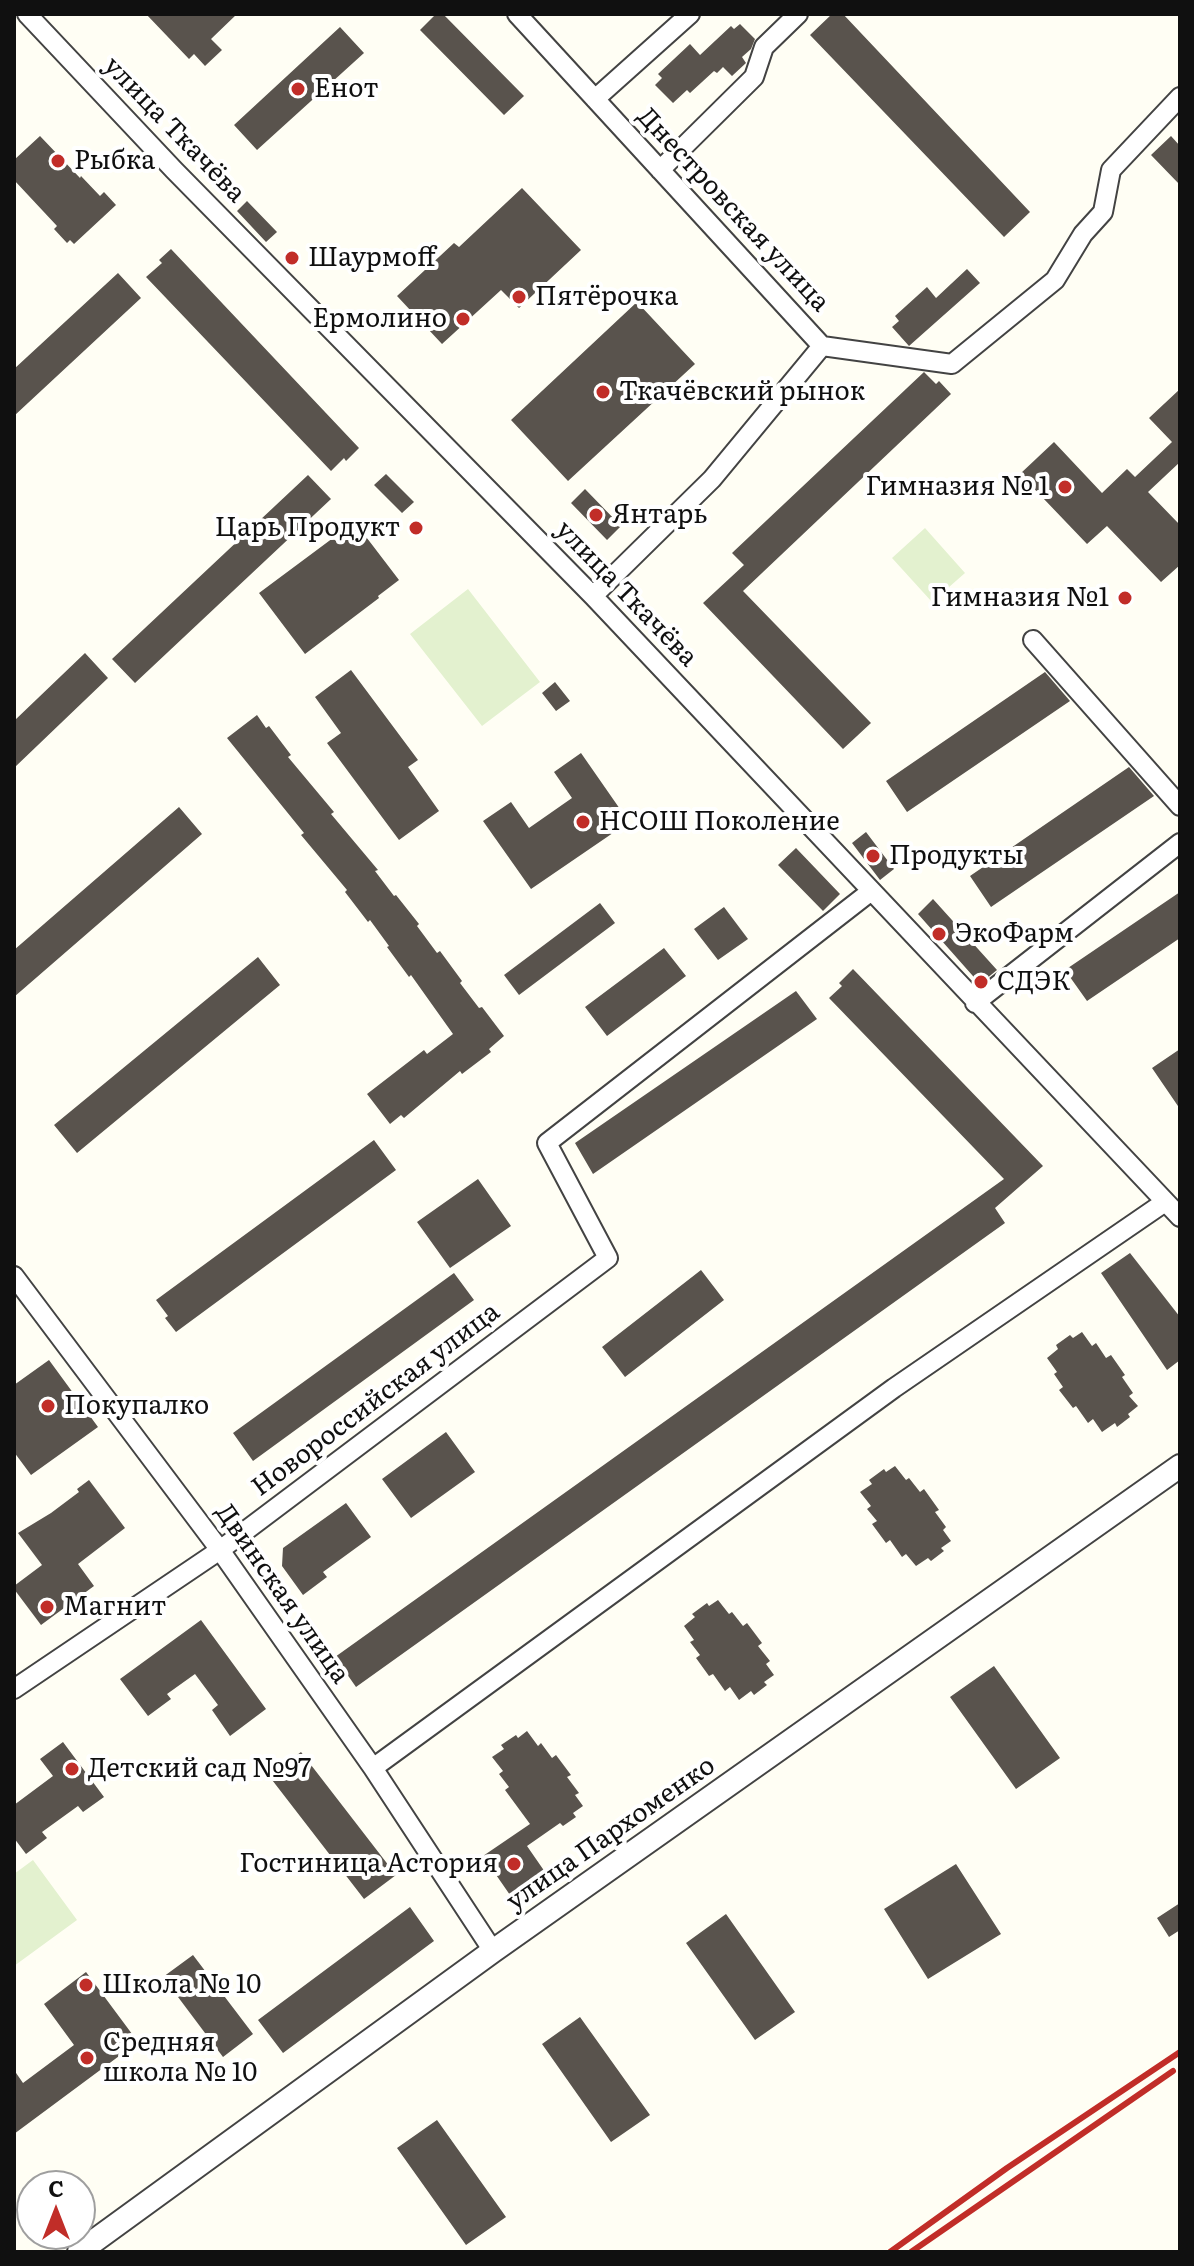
<!DOCTYPE html>
<meta charset="utf-8">
<style>
body{margin:0}
#map{position:relative;width:1194px;height:2266px;overflow:hidden;background:#fffef4;font-family:Literata,serif}
canvas{display:block}
.frame{position:absolute;inset:0;border:16px solid #101010;pointer-events:none}
.north{position:absolute;left:16px;top:2170px;width:80px;height:80px;box-sizing:border-box;background:#fff;border:2px solid #9f9f9f;border-radius:50%;rotate:0deg;font-size:22px;font-weight:700;line-height:32px;text-align:center;color:#101010}
.north::after{content:'';display:block;margin:auto;width:28px;height:36px;background:#c12d28;clip-path:polygon(50% 0,100% 100%,50% 72%,0 100%)}
</style>
<div id="map">
<canvas width="1194" height="2266"></canvas>
<div class="frame"></div>
<div class="north">С</div>
</div>
<script>
const c = document.querySelector('canvas').getContext('2d');
c.lineJoin = 'round';
function paint(path, color) { c.fillStyle = color; c.fill(path, 'evenodd'); }
function strokePath(path, color, width, dash) { c.strokeStyle = color; c.lineWidth = width; c.lineCap = dash ? 'butt' : 'round'; c.setLineDash(dash || []); c.stroke(path); }
function drawText(font, color, halo, rows, align = 'center') {
  c.font = font + ' Literata,serif'; c.lineWidth = 8; c.setLineDash([]); c.textBaseline = 'middle'; c.strokeStyle = halo; c.fillStyle = color; for (const [text, x, y, turn = 0] of rows) {
    c.save(); c.translate(x, y); c.rotate((+turn || 0) * Math.PI / 180); c.textAlign = isNaN(turn) ? turn : align; if (halo) c.strokeText(text, 0, 0); c.fillText(text, 0, 0); c.restore();
  }
}
const pitch = new Path2D(`
 M925,528L965,573L932,602L892,558Z
 M468,589L540,682L482,726L410,634Z
 M33,1860L77,1920L14,1966V1874Z`);
const building = new Path2D(`
 M146,14H237L211,39L222,50L205,66L194,54L189,59Z
 M436,14H443L524,96L504,115L420,30Z
 M832,14H843L1030,212L1004,237L810,35Z
 M740,24L755,39L751,49L742,57L746,63L732,76L723,67L717,73L714,71L690,93L687,90L673,103L655,85L662,78L658,74L690,44L700,55L731,26L734,29Z
 M340,27L364,53L257,150L234,125Z
 M40,136L80,178L81,176L100,196L104,192L116,205L74,244L70,240L67,243L54,229L57,226L14,180V160Z
 M1171,136L1180,146V185L1151,155Z
 M522,188L581,250L519,308L501,290L442,344L397,296L454,243L459,247Z
 M247,201L277,232L266,242L237,211Z
 M171,249L359,448L346,461L344,458L331,471L146,277L162,263L159,260Z
 M967,269L980,283L909,346L892,327L899,321L895,316L927,287L936,298Z
 M118,273L141,298L14,416V369Z
 M637,302L695,364L568,481L511,420Z
 M924,372L936,384L939,381L951,394L743,591L871,723L843,749L703,603L744,565L732,553Z
 M1180,389V462L1148,492L1180,525V565L1161,582L1107,526L1087,544L1020,474L1054,442L1102,493L1127,469L1135,477L1172,442L1149,418Z
 M386,474L414,502L402,513L374,485Z
 M308,475L331,499L135,683L112,659Z
 M585,489L621,526L607,540L571,503Z
 M357,525L399,580L378,596L379,598L305,654L259,593L333,538L336,541Z
 M85,653L108,678L14,768V721Z
 M351,670L418,760L408,767L439,811L399,840L327,743L341,733L315,697Z
 M1045,672L1070,701L907,812L886,781Z
 M555,682L570,701L556,711L542,693Z
 M257,715L266,728L269,726L291,755L288,757L334,812L331,814L378,870L375,871L394,896L396,895L419,924L417,926L437,953L440,951L462,981L460,983L479,1008L482,1007L504,1036L489,1049L491,1052L462,1074L460,1071L404,1118L401,1115L390,1124L367,1094L424,1050L427,1054L453,1034L411,975L409,977L387,947L389,946L370,920L368,922L345,892L347,890L301,835L304,833L227,738Z
 M581,753L629,822L531,889L483,821L511,802L529,828L572,798L554,772Z
 M1129,767L1154,796L991,907L970,876Z
 M179,807L202,834L14,997V950Z
 M866,832L894,869L880,880L852,843Z
 M796,848L840,894L823,911L778,865Z
 M1180,892V938L1087,1001L1065,970Z
 M933,899L997,970L980,984L918,914Z
 M600,903L615,923L519,995L504,975Z
 M724,907L748,939L718,960L694,929Z
 M664,948L686,976L607,1036L585,1007Z
 M258,957L280,985L77,1153L54,1125Z
 M853,969L1043,1166L995,1208L1005,1223L356,1687L335,1657L1004,1179L829,998L842,986L839,983Z
 M796,991L817,1019L593,1174L575,1143Z
 M1180,1049V1109L1152,1068Z
 M374,1140L396,1170L176,1332L165,1318L168,1316L156,1300Z
 M478,1179L511,1226L450,1268L417,1222Z
 M1130,1253L1180,1317V1360L1167,1370L1101,1273Z
 M701,1270L724,1300L625,1377L602,1347Z
 M454,1273L474,1300L253,1461L233,1433Z
 M1082,1332L1092,1346L1096,1343L1106,1358L1111,1355L1125,1375L1122,1377L1133,1393L1129,1396L1138,1406L1128,1414L1130,1417L1117,1427L1115,1423L1102,1432L1093,1419L1088,1423L1076,1406L1073,1408L1059,1390L1063,1387L1054,1374L1057,1372L1047,1358L1058,1349L1056,1345L1070,1335L1073,1338Z
 M49,1360L98,1427L31,1475L14,1452V1385Z
 M446,1432L475,1472L411,1518L382,1479Z
 M895,1466L906,1480L909,1478L920,1492L924,1489L939,1510L935,1512L946,1527L943,1530L951,1541L941,1548L944,1551L931,1561L928,1558L916,1566L906,1554L902,1557L890,1540L886,1543L872,1524L877,1521L867,1509L871,1506L860,1492L872,1484L869,1480L884,1469L886,1472Z
 M89,1480L125,1528L78,1564L94,1586L41,1625L14,1589V1586L42,1565L18,1533L51,1513L79,1492L77,1489Z
 M346,1503L371,1537L323,1572L327,1577L303,1595L282,1566L283,1548Z
 M718,1600L729,1614L732,1612L743,1626L747,1623L762,1643L758,1646L770,1661L766,1664L774,1675L764,1682L767,1685L754,1695L751,1691L739,1700L730,1687L725,1691L713,1674L709,1676L696,1658L700,1655L690,1642L694,1640L684,1626L695,1617L692,1614L707,1603L709,1606Z
 M201,1620L266,1709L230,1736L212,1710L218,1705L195,1674L167,1694L171,1699L148,1716L120,1679Z
 M994,1666L1060,1758L1016,1789L950,1697Z
 M527,1731L538,1746L541,1743L552,1758L556,1755L571,1775L567,1777L579,1793L575,1795L583,1806L573,1813L576,1817L563,1826L560,1823L527,1846L545,1872L510,1895L483,1856L530,1824L505,1790L509,1787L499,1774L503,1771L492,1757L504,1749L501,1745L516,1735L518,1738Z
 M63,1742L104,1797L83,1812L78,1806L42,1832L47,1838L26,1854L14,1838V1805L53,1776L40,1759Z
 M301,1752L396,1875L364,1899L269,1776Z
 M956,1864L1001,1934L928,1979L884,1909Z
 M1180,1903V1930L1169,1937L1157,1918Z
 M410,1907L434,1941L283,2053L258,2020Z
 M726,1914L795,2012L755,2040L686,1943Z
 M193,1955L253,2034L223,2057L163,1977Z
 M86,1972L138,2042L14,2134V2070L23,2083L74,2045L44,2004Z
 M580,2017L650,2115L611,2142L542,2044Z
 M437,2120L506,2217L466,2245L397,2148Z`);
const minor = new Path2D(`
 M27,14L174,170L593,596L1180,1217
 M517,14L822,346L952,364L1055,280L1083,234L1103,212L1111,170L1180,97
 M595,99L690,14
 M660,170L754,77L764,47L798,14
 M593,596L712,479L822,346
 M1033,640L1180,806
 M975,1003L1180,843
 M14,1276L220,1550L373,1768L493,1951
 M14,1689L220,1550L608,1258L547,1143L870,892
 M373,1768L894,1388L1165,1202`);
const tertiary = new Path2D(`
 M79,2252L493,1951L1180,1466`);
const rail = new Path2D(`
 M890,2252L1007,2168L1180,2052
 M911,2252L1173,2071`);
const markers = [
 [298,89,8,"#c12d28"],
 [58,161,8,"#c12d28"],
 [292,258,8,"#c12d28"],
 [519,297,8,"#c12d28"],
 [463,319,8,"#c12d28"],
 [603,392,8,"#c12d28"],
 [1065,487,8,"#c12d28"],
 [596,515,8,"#c12d28"],
 [416,528,8,"#c12d28"],
 [1125,598,8,"#c12d28"],
 [583,822,8,"#c12d28"],
 [873,856,8,"#c12d28"],
 [939,934,8,"#c12d28"],
 [981,982,8,"#c12d28"],
 [48,1406,8,"#c12d28"],
 [47,1607,8,"#c12d28"],
 [72,1769,8,"#c12d28"],
 [514,1864,8,"#c12d28"],
 [86,1985,8,"#c12d28"],
 [87,2058,8,"#c12d28"]
];
const poiNames = [
 ["Енот",314,89],
 ["Рыбка",74,161],
 ["Шаурмоff",308,258],
 ["Пятёрочка",535,297],
 ["Ермолино",447,319,"right"],
 ["Ткачёвский рынок",619,392],
 ["Гимназия № 1",1049,487,"right"],
 ["Янтарь",612,515],
 ["Царь Продукт",400,528,"right"],
 ["Гимназия №1",1109,598,"right"],
 ["НСОШ Поколение",599,822],
 ["Продукты",889,856],
 ["ЭкоФарм",955,934],
 ["СДЭК",997,982],
 ["Покупалко",64,1406],
 ["Магнит",63,1607],
 ["Детский сад №97",88,1769],
 ["Гостиница Астория",498,1864,"right"],
 ["Школа № 10",102,1985],
 ["Средняя",103,2043],
 ["школа № 10",103,2073]
];
const streetNames = [
 ["улица Ткачёва",174,130,46],
 ["Днестровская улица",733,210,47],
 ["улица Ткачёва",626,594,46],
 ["Новороссийская улица",376,1400,-37],
 ["Двинская улица",282,1594,55],
 ["улица Пархоменко",611,1834,-35]
];
paint(pitch, '#e3f1cf');
paint(building, '#59534d');
strokePath(minor, '#434343', 22);
strokePath(tertiary, '#434343', 26);
strokePath(minor, '#fff', 18);
strokePath(tertiary, '#fff', 22);
strokePath(rail, '#c12d28', 6);
for (const [x, y, r, color] of markers) { const dot = new Path2D(); dot.arc(x, y, r, 0, 2 * Math.PI); c.fillStyle = color; c.fill(dot); strokePath(dot, '#fff', 3); }
drawText('26px', '#101010', '#fff', poiNames, 'left');
drawText('26px', '#101010', '#fff', streetNames);
</script>
